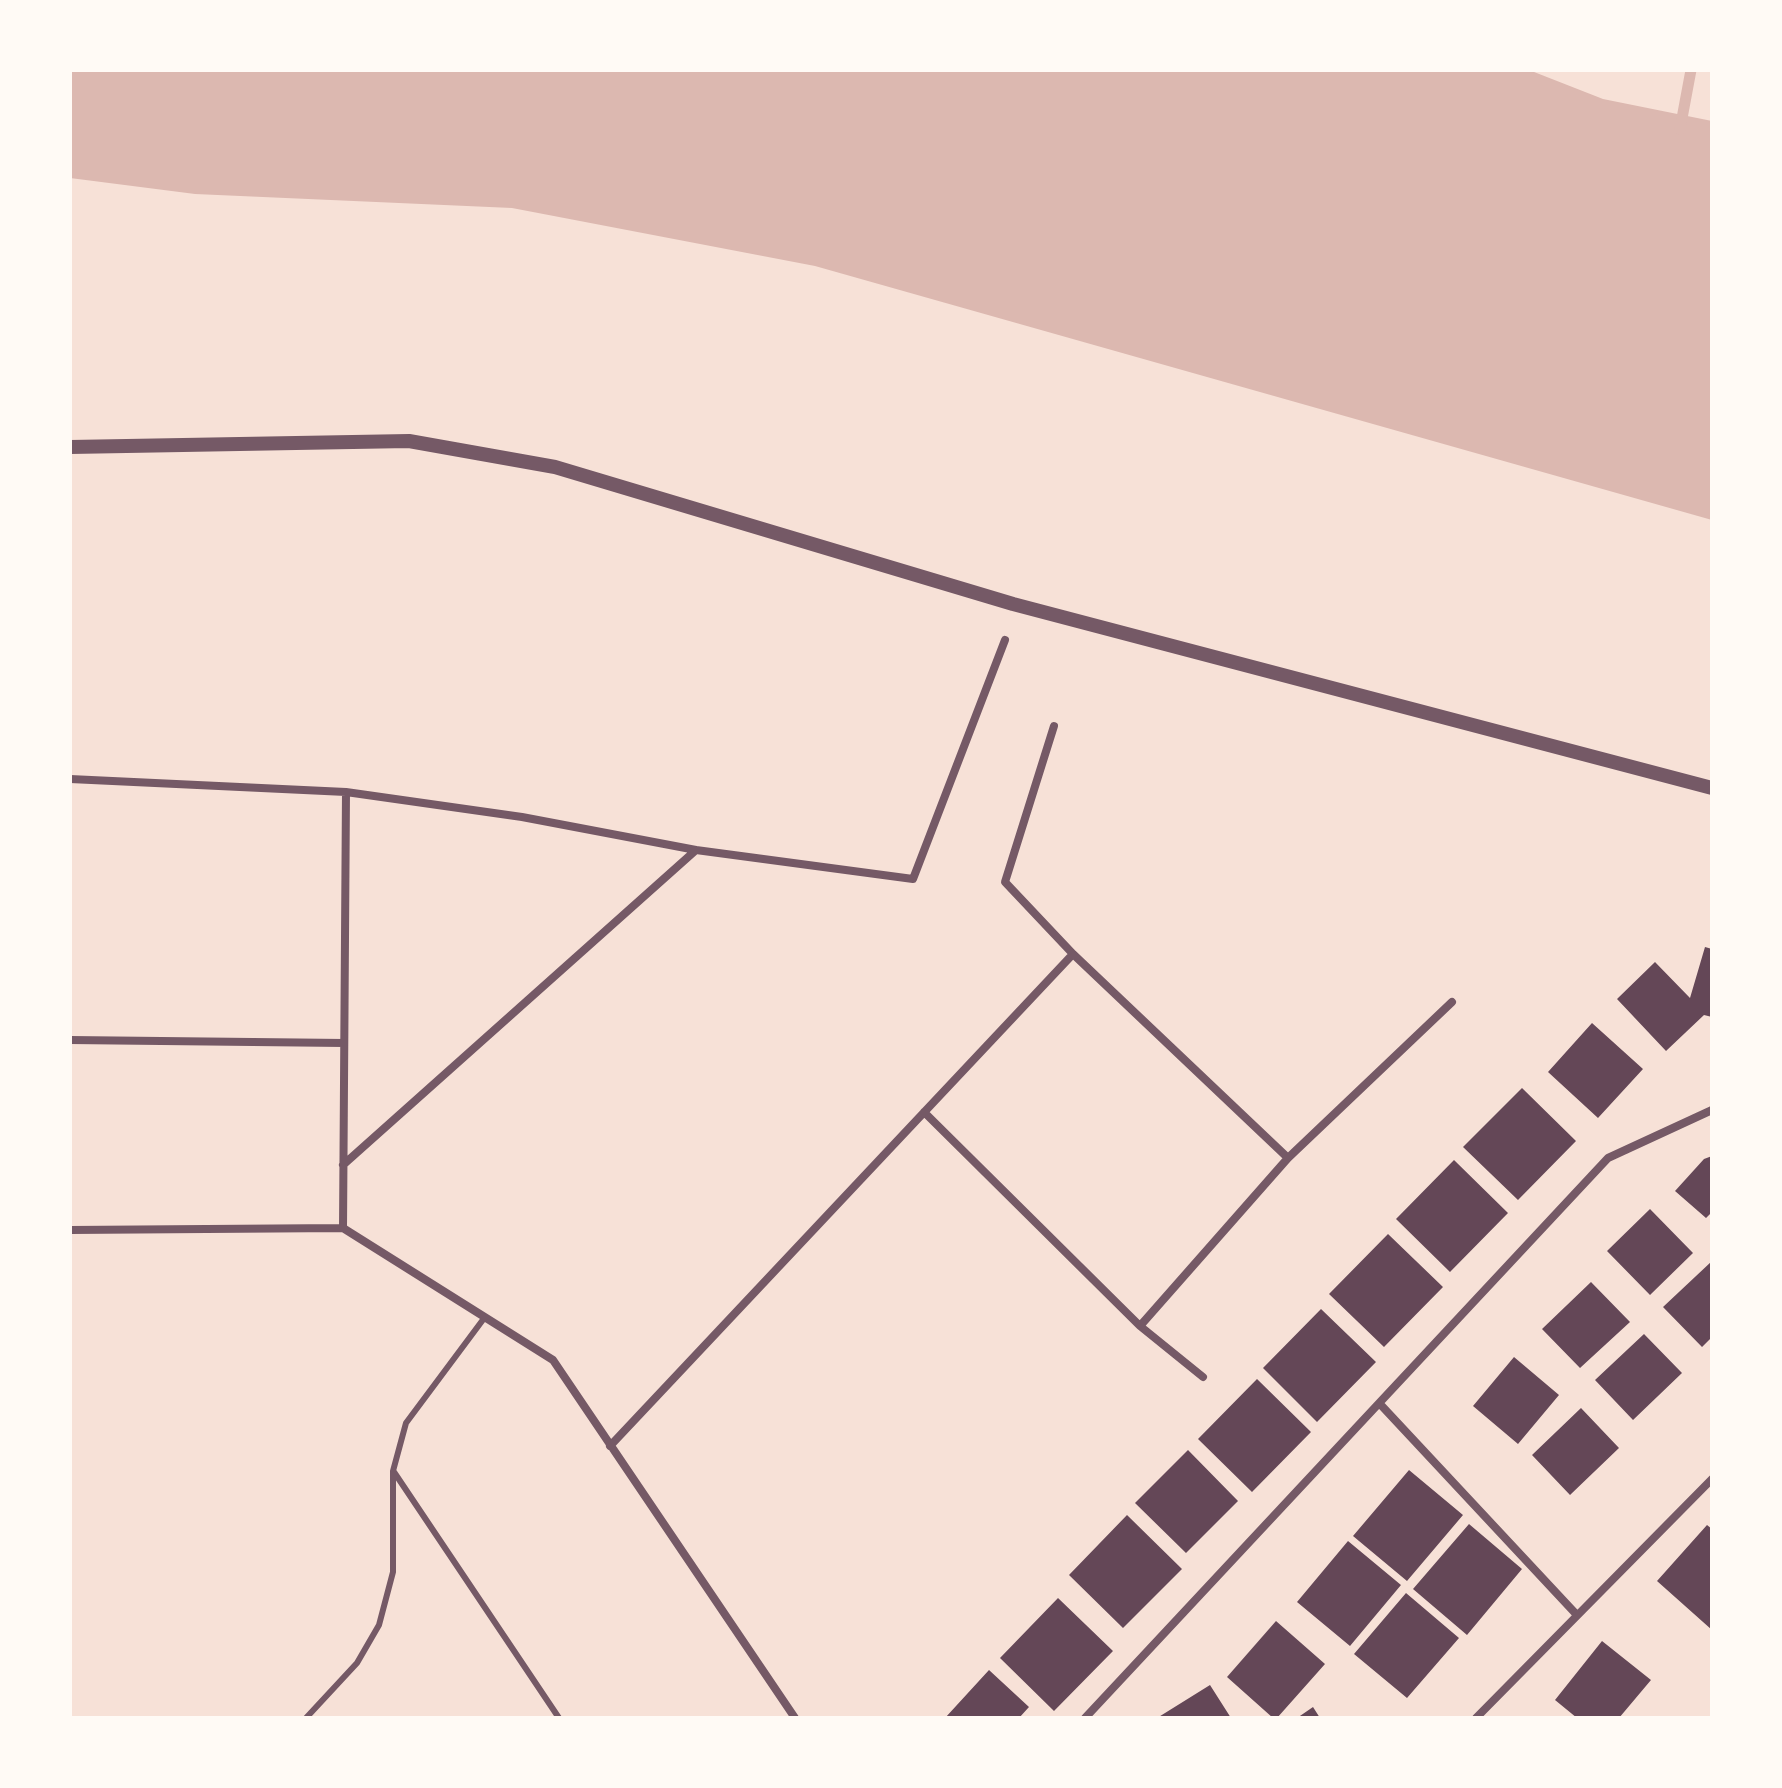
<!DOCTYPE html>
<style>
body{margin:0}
#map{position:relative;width:1782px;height:1788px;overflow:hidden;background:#f7e1d7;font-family:"PT Serif",serif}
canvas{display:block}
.frame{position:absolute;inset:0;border:72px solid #fffaf5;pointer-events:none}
</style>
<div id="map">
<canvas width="1782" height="1788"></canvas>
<div class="frame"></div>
</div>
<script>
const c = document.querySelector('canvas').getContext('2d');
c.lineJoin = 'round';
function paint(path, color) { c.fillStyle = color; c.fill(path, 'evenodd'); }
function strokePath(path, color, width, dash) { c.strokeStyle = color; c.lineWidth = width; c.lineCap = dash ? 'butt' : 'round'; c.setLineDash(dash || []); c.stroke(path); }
const water = new Path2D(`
 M70,70H1529L1603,99L1712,121V520L815,266L512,208L195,194L70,178Z`);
const stream = new Path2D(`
 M1680,129L1691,70`);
const building = new Path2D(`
 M1705,947L1712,949V1017L1704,1015L1666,1051L1617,999L1655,962L1690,998Z
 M1592,1023L1643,1069L1598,1118L1548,1072Z
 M1522,1088L1576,1141L1518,1200L1463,1147Z
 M1712,1156V1212L1706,1218L1675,1191L1704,1159Z
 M1454,1160L1508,1213L1450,1272L1396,1219Z
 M1650,1209L1693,1253L1650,1295L1607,1251Z
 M1388,1234L1443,1287L1384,1347L1329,1294Z
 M1712,1261V1337L1702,1347L1663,1307Z
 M1591,1282L1630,1322L1580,1368L1542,1329Z
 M1321,1309L1376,1362L1317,1422L1263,1368Z
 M1644,1334L1682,1373L1633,1420L1595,1380Z
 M1514,1357L1559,1395L1518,1444L1473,1406Z
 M1257,1379L1311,1432L1252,1492L1198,1439Z
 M1581,1408L1619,1448L1570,1495L1532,1455Z
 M1188,1450L1238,1501L1186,1553L1135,1503Z
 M1409,1470L1463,1515L1407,1581L1353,1536Z
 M1127,1515L1182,1569L1123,1628L1069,1575Z
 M1469,1524L1522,1569L1467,1635L1413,1589Z
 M1707,1525L1712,1529V1630L1657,1581Z
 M1348,1541L1401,1585L1350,1646L1297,1602Z
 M1406,1593L1459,1638L1407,1698L1354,1654Z
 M1058,1598L1113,1651L1054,1711L1000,1658Z
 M1276,1621L1325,1664L1277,1718H1273L1227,1677Z
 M1602,1641L1651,1680L1619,1718H1577L1555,1700Z
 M989,1670L1029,1707L1019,1718H945Z
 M1210,1685L1231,1718H1157Z
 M1313,1707L1320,1718H1297Z`);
const service = new Path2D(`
 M394,1472L559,1718
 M306,1718L357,1663L379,1625L393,1572V1471L406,1423L485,1317`);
const minor = new Path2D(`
 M1054,726L1005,882L1073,954
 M70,779L346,792L522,817L696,850L343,1165
 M696,850L913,879L1005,640
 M70,1040L344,1043
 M924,1112L1140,1326
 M343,1228L553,1360L795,1718
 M343,1228L346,792
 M70,1230L343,1228
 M1203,1377L1140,1326L1288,1158
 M1380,1404L1576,1614
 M610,1446L1073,954L1288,1158L1452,1002
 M1085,1718L1608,1158L1712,1110
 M1476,1718L1712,1479`);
const tertiary = new Path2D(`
 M70,447L409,441L555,467L1013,604L1712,788`);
paint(water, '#dcb8b0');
strokePath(stream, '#dcb8b0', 11);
paint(building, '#644757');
strokePath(service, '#755966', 6);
strokePath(minor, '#755966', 8);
strokePath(tertiary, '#755966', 14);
</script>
